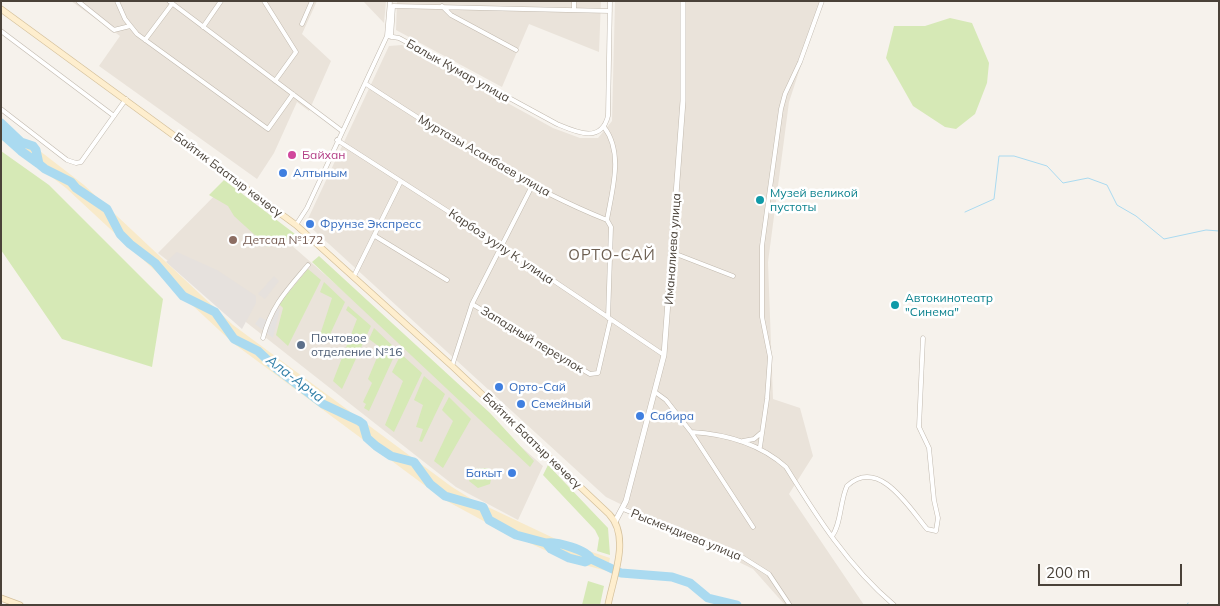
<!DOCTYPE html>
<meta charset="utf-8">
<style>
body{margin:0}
#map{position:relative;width:1220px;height:606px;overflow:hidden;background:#f6f2ec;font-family:Mulish,sans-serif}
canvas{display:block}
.frame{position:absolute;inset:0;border:2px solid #4a4239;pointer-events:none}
.scale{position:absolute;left:1038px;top:564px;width:144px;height:22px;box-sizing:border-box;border:2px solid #4a4239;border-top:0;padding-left:6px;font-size:15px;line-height:18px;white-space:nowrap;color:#4a4239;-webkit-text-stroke:4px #fff;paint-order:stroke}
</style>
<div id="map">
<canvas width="1220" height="606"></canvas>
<div class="frame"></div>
<div class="scale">200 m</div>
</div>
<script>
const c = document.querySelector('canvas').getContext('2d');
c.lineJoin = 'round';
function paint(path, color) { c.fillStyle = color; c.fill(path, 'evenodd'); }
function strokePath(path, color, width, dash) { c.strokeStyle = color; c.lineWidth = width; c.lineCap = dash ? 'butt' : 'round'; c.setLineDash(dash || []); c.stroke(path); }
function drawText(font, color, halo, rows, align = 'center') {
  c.font = font + ' Mulish,sans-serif'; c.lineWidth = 5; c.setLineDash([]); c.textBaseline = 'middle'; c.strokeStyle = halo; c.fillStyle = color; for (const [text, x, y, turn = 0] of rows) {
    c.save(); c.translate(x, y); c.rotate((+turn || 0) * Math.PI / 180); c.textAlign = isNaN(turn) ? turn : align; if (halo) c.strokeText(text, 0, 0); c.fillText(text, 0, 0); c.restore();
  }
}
const residential = new Path2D(`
 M71,1H317L302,34L331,61L309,111L297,102L274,153L257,179L99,66L120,36Z
 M363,1H386L384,23Z
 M397,1H601L599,52L529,24L502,87L396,30Z
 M615,1H822L789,102L768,262L773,399L800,408L813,456L789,494L864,605H785L753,569L606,497L306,223L389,46L402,45L553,128L580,138H598L612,121Z
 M224,186L543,466L518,520L456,487L158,253Z`);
const industrial = new Path2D(`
 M177,252L217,270L256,296V303L242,329L166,262Z
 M274,276L279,281L265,299L258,294Z`);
const green = new Path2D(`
 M950,18L972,23L989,63L987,83L975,114L956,129L945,127L913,106L886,58L894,26H925Z
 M1,151L49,185L163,299L152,367L62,339L1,250Z
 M224,180L299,237L293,243L280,236L268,247L234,216L228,206L209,195Z
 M319,256L490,413L534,461L530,467L312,262Z
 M308,269L321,280L288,346L276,335L283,308L279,304Z
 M324,282L345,302L326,343L319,338L332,298L320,292Z
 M348,306L371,326L342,389L333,381L357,319L346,310Z
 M374,328L397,350L369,411L364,408L366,404L363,402L372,383L368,379L381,348L369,339Z
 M401,354L422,373L394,432L385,425L403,381L392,372Z
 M424,376L445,394L422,442L419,441L423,429L416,427L423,405L414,400Z
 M449,397L471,419L443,468L434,461L453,421L442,410Z
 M548,465L608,528L610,555L597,551L599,538L595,530L543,475Z
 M488,468L492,475L490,484L478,488L469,481L473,469Z
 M588,581L604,586L600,605H582Z`);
const sand = new Path2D(`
 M1,121L84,185L233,325L452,487L473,500L562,542L610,558L607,571L566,560L491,525L443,499L233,343L66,188L1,138Z`);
const parking = new Path2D(`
 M277,308L280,309L273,338L255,324L260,317L271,323Z`);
const stream = new Path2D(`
 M965,212L994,199L999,156H1014L1047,166L1063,183L1088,178L1107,185L1117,205L1136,216L1164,239L1206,230L1219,231
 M1187,605L1188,603`);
const river = new Path2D(`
 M1,123L21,142L33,146L36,150L39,164L45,169L71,182L76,188L107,209L120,234L130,244L155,263L183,296L215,312L234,339L258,351L277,369L323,404L359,421L363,424L367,438L376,446L391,456L414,462L430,484L445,496L483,507L489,520L516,535L546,543L551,549L569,558L585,562L591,559L621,573L672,577L690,583L708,598L737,605
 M1,133L21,151L39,164
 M546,543C556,541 587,550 591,559`);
const minor = new Path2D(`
 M117,1L125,19L137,34L268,129L293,94
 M169,1L342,131
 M264,1L296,52L275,81
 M79,2L114,30L130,26
 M442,6L451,15L516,50
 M574,10V1
 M302,24L312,1
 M203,27L221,1
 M1,31L114,116
 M387,36L390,1
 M391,37L393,6L610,11
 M145,40L172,4
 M366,84C441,133 524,187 607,220
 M1,109L67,160L76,163L81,162L126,99
 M604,127C624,153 612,190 607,220
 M337,140L502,246L664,355
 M607,220L611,227L608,318
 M296,225L307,208L387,36L399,38L557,124C576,132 601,144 608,116L610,1
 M375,236L447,280
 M671,252L733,276
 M354,276L401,181
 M472,304L590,374L598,373L610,321
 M263,338C271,306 287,290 308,265
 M452,366L472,304L532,186
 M655,392L666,400L691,432C726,434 759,443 786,467C817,517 848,566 894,605
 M691,432L753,527
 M743,441L754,439L761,433
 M760,447L767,399L770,357L762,317V246L781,109L785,94L800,62L822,1
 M623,509L742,557L769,574L789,604
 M832,536C841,525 840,501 847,486C879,456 910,509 927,529L936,531L938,518L934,500L929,448L919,427L923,338`);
const tertiary = new Path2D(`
 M615,522L626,501L664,355L683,101V1`);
const secondary = new Path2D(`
 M1,9L296,225L452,366L609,514C631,537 613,578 608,605
 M1,598L20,605`);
const markers = [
 [292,155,5,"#d1479c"],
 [283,173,5,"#3f7fe0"],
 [760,200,5,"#0f9aa8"],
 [310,224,5,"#3f7fe0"],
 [233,240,5,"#8d6e63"],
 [895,305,5,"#0f9aa8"],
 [301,345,5,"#5c6f8a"],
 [499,387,5,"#3f7fe0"],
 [521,404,5,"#3f7fe0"],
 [640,416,5,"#3f7fe0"],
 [512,473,5,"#3f7fe0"]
];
const streetNames = [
 ["Балык Кумар улица",458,71,29],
 ["Муртазы Асанбаев улица",484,156,30],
 ["Байтик Баатыр көчөсү",228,175,37],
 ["Карбоз уулу К. улица",501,247,34],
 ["Иманалиева улица",673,249,-86],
 ["Западный переулок",532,340,31],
 ["Байтик Баатыр көчөсү",532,441,44],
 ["Рысмендиева улица",686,535,22]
];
const hotelNames = [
 ["Байхан",302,155]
];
const shopNames = [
 ["Алтыным",293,173],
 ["Фрунзе Экспресс",320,224],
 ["Орто-Сай",509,387],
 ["Семейный",531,404],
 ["Сабира",650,416],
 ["Бакыт",502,473,"right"]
];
const cultureNames = [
 ["Музей великой",770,193],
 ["пустоты",770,207],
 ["Автокинотеатр",905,298],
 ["\"Синема\"",905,312]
];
const educationNames = [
 ["Детсад №172",243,240]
];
const serviceNames = [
 ["Почтовое",311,338],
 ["отделение №16",311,352]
];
const waterNames = [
 ["Ала-Арча",295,379,37]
];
const quarterNames = [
 ["ОРТО-САЙ",612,255]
];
paint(residential, '#eae3da');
paint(industrial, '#e6e1dd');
paint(green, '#d6e9b6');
paint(sand, '#f8eaca');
paint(parking, '#e5e2e0');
strokePath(stream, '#aadaf0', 1);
strokePath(river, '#aadaf0', 9);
strokePath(minor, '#c1b9ae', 5);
strokePath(tertiary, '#c1b9ae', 6);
strokePath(secondary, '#d5c19c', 7);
strokePath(minor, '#fff', 4);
strokePath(tertiary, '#fff', 5);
strokePath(secondary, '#feeece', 5.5);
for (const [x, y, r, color] of markers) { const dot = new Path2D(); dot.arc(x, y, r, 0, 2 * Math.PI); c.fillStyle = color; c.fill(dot); strokePath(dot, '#fff', 2); }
drawText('12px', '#4a4239', '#fff', streetNames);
drawText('12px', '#b23c85', '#fff', hotelNames, 'left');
drawText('12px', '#366cbe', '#fff', shopNames, 'left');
drawText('12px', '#0d838f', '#fff', cultureNames, 'left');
drawText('12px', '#785e54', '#fff', educationNames, 'left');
drawText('12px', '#4e5e75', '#fff', serviceNames, 'left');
drawText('italic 14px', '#2f7ea6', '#fff', waterNames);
c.letterSpacing = '1px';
drawText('15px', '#6d5f51', '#fff', quarterNames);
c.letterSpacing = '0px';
</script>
